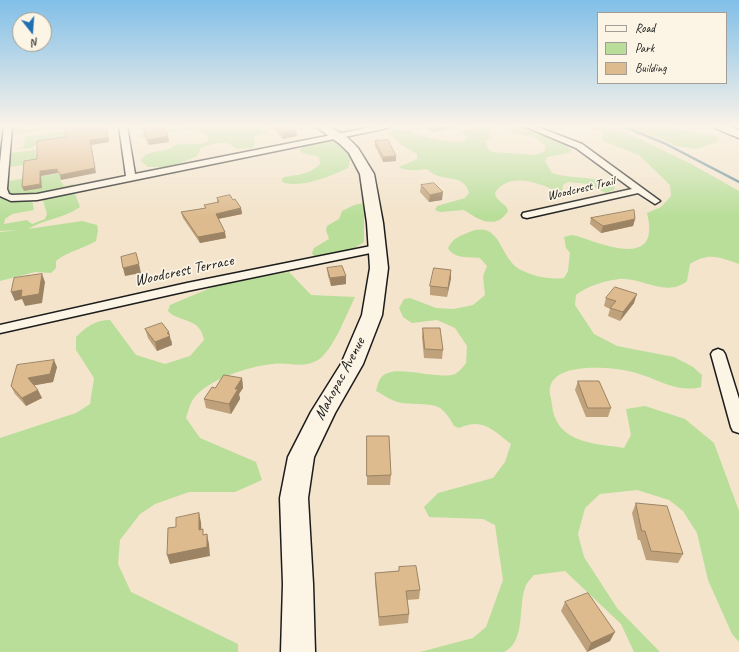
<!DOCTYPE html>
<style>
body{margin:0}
#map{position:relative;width:739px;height:652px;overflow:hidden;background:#f3e4cb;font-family:Caveat,sans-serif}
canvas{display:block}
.legend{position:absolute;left:597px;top:12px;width:130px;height:72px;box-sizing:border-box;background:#fcf5e5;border:1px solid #a29e95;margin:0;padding:5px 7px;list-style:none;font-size:12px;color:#1c1c1c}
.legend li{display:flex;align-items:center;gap:8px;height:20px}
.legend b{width:20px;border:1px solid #a29e95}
.north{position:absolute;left:12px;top:12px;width:40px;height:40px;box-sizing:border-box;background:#fcf5e5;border:1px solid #a29e95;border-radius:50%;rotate:163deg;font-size:11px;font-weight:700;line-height:16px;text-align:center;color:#1c1c1c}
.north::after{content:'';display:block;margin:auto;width:14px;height:18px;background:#1f6fb2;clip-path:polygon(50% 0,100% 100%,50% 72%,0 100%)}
</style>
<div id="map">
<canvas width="739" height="652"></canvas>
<ul class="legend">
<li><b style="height:5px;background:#fcf5e5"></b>Road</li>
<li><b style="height:11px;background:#b8de99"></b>Park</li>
<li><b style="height:11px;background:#debb8f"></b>Building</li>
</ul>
<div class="north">N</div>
</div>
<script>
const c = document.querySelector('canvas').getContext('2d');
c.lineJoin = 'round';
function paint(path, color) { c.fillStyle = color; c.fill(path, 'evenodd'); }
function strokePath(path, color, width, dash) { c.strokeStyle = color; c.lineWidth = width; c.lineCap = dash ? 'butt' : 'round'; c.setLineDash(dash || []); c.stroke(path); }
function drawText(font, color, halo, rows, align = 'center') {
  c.font = font + ' Caveat,sans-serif'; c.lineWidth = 3.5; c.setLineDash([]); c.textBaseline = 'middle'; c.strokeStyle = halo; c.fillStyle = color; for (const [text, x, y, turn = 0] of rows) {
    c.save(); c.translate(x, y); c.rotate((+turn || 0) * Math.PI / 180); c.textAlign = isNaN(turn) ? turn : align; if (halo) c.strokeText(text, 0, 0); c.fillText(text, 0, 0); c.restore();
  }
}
const green = new Path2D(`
 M24,126L25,130L43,126H63V127L13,135V128Z
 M188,126H262V128L268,132L254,137L255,144L252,148L238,149C223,138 217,143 201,148L197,156L171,167H148L141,161C145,151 157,152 166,150C171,149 175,144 180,144C189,143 200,146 208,141V137C196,123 155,137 138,138C151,125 175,135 188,126Z
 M482,126H493L490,132L492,137L485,141L489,150L493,152L536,155L545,151V146C542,143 538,139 535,138C526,134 513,137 508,127C521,120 561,142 572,150L569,153L547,157L545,161L552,173C572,180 596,174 615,187L614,190L606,193L588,184L568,182L563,185L562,194C543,184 509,170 495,193C496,202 507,203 508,211C506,214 502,219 499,220C487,226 473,216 464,210L440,212L435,210L437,206L465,198L469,193C463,171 441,184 427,169C417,170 407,172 399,167L401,166L417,159V154L401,145L395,138L387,133C401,124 412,134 427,137C438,140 450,142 462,142L468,138L461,131L462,130Z
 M586,126H608L638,138L693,165L739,191V264C719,257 708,252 690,264L687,281C666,298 642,277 619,279C604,281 587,286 576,295L575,305L594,334L617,346L674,357L693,367L702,375L701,387C675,394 652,375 628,371C608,367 545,361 550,395C552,401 552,409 554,415C563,444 600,444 624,448L631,435L626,409L645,406L685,419L714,443L739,511V642L732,634L708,580L697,533L683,511L669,500L637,490L600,494L585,508L578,534L584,557L617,608L660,652H634L621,624L565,571L534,575C531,579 526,583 525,588C518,606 526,642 504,652H420L473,638L486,627L503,580L495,525L483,519L429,517L424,507L438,493L493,478L505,462L511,444C493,430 483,417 459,428L454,426C439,397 429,407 402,403C393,402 384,395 376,391C377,388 378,382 380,379C391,361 436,381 455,374C459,372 463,367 466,363L467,346L455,328L437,320L412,323L403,317L399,308L404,299L410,298L436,308L454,309L473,305L485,295L483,276L487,266L480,258C469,257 454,259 448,248C453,239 457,237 467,233C501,218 498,256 519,269C532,276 549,280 564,278L568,271L570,253L566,248L564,237L572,235L577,236C593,241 648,265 649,231C650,225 648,218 647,213L661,207L671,196L670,185L639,155L603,141L602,132L597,129Z
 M625,126H664L716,136L720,141L696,149L676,146L662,139Z
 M65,131L68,145L57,142L33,146V148L14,149L24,147L25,137Z
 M334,139L351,157L348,168C331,176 301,189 282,182V179L284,177C297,175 311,174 320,164L319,157L302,153L300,151L301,148L320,141Z
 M36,150L35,155L40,154L37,163L10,167V153Z
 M70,172L71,178L60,180L64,186L74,184L75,186C64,188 19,201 10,193C7,190 8,184 8,181Z
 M74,191L80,207C65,218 44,219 28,229L82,221L97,225L98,231L96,241C83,249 68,251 56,261V268L51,273L35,272L0,281V232L21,230L0,231V198L32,200L34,210L12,214L5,219L4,224L27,220L32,224L45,219L47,214L42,197Z
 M364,203V242L346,253L314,257L312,253L314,248L329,239L326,230L327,226L339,219L342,211L354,205Z
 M289,272L311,295L355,297C347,313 333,351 318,360C303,369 289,362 273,364C250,366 208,379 194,398C190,403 188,412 186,418L200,438L256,462L262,480L235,492H189L155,504L140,514L120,540L118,564L131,592L238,644V652H0V438L76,413L90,404L94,378L76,350V337C86,327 95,320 110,320L136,355L165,364L190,356L204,340C201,320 185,322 171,314L168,311L170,305L220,284Z`);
const stream = new Path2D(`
 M622,126L664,143L739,182`);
const street = new Path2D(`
 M4,126H12L7,189L9,194L12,195L37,194L126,176L119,126H127L135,174L377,126H392L388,128L37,200L11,201L0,196V162Z
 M524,126H535L582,144L660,201L655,204L638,193L527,218L523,217L522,215L523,213L632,189L576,148Z
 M376,245L382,249L380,251L187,291L0,333V325L187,283Z
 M718,349L723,351L725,354L739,399V433L733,431L731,427L711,354L713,351Z`);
const secondary = new Path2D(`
 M315,126H329L348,138L358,148L374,174L383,223L388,268L382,315L363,364L335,413L314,457L308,498L313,584L315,652H281L283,584L280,498L288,457L311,412L341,364L362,315L370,268L367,223L360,174L349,153L340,144Z
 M713,126H729L739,130V138L715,128Z`);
const wall = new Path2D(`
 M271,126H292L297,136L283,139Z
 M422,126H461L433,132Z
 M375,141L396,156V161L383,162L375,146Z
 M421,185L442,200L429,202L420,192Z
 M217,198L233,200L241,208L242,214L218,219L226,238L200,243L183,218L181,212L205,208L204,205L217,202Z
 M591,218L635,219L633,226L601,233L590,224Z
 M327,268L346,284L331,286L328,276Z
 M451,270L447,297L430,295V286Z
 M606,298L634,303L620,321L608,316L610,309L604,306Z
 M423,328L443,350L442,359L424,358L422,337Z
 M145,329L172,341V345L157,351L148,338Z
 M57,367L53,382L34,385L42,398L26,406L15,394L11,386Z
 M242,378L243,388L239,394L240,399L231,414L206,408L204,399L215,388Z
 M578,381L611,408L608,417H586L575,390Z
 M367,436L391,475L390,485H367Z
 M636,503L683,554L678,563L646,560L640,540H638L632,513Z
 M399,567L420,590L419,599L407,600L409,614L408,623L379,626L375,582V573L399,571Z
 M565,602L610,641L587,652L561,611Z`);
const shadedWall = new Path2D(`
 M106,126L109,142L91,145L96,173L61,180L60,175L90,140Z
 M437,126H461L433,132V127Z
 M296,130L297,136L283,139V132Z
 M168,136L169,142L149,145L147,140Z
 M396,156V161L383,162V157Z
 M57,169L58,173L41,176L42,188L24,191L22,187L40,171Z
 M443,192L442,200L429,202L430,195Z
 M241,208L242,214L217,219L216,214Z
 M635,219L633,226L601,233L603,226Z
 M225,232L226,238L200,243L198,237Z
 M139,264L141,273L125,276L123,268Z
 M451,270V279L447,297L448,288Z
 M42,274L45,282L42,303L25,306L22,299L15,301L11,292Z
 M346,276V284L331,286L330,278Z
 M637,294L634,303L620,321L623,312Z
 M169,332L172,345L157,351L155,342L167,333Z
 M54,360L57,367L53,382L31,386L28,378Z
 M242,378L243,388L239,394L240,399L231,414L229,404L235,389Z
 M38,390L42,398L26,406L22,398Z
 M199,513L201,522L202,539L199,530Z
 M207,534L209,544L210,556L170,564L167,555Z
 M615,632L610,641L587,652L591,643Z`);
const building = new Path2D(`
 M68,126H106L108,138L90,140L95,168L60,175L57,169L40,171V184L22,187L24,161L37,159V141L66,137L65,129H68Z
 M143,126H162L168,136L147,140Z
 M277,126H292L296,130L283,132Z
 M388,140L396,156L383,157L375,141Z
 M434,183L443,192L430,195L421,185Z
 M230,195L233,200L235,199L241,208L216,214L225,232L198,237L181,212L206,208L204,205L219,202L217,198Z
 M634,210L635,219L603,226L591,218Z
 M136,253L139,264L123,268L121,257Z
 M342,266L346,276L330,278L327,268Z
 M434,268L451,270L448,288L430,286Z
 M42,274L39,294L21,297L22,290L11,292L14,278Z
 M615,287L637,294L623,312L610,308L616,301L606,298Z
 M162,323L169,332L167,333L170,336L155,342L145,329Z
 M423,328H440L443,350L425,349Z
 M54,360L50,374L28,378L38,390L22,398L11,386L17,365Z
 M224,375L242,378L235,389H238L229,404L204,399L212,387L215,388Z
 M578,381H599L611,408H588Z
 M367,436H389L391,475L367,476Z
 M636,503L667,506L683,554L651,551L645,531H642Z
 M199,513V530L203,529V535L207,534V547L167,555L168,528L176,527V518Z
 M416,566L420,590L406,591L409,614L379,617L375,573L399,571V567Z
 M588,593L615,632L591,643L565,602Z`);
const farStreetnames = [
 ["Woodcrest Trail",581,189,-13]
];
const streetNames = [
 ["Woodcrest Terrace",184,271,-12],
 ["Mahopac Avenue",340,379,-62]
];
paint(green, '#b8de99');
strokePath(stream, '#5c8896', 2.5);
strokePath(street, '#1c1c1c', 3);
strokePath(secondary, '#1c1c1c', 3);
paint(street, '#fcf5e5');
paint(secondary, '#fcf5e5');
paint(wall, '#bfa17b');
paint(shadedWall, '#9b8364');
paint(building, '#debb8f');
strokePath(building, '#9b8364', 1);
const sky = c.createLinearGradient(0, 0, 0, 217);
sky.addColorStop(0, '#81bfe8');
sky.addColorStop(0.58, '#faf3e8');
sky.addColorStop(1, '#faf3e800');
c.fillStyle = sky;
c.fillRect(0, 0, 739, 217);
drawText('13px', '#1c1c1c', '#fcf5e5', farStreetnames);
drawText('16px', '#1c1c1c', '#fcf5e5', streetNames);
</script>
